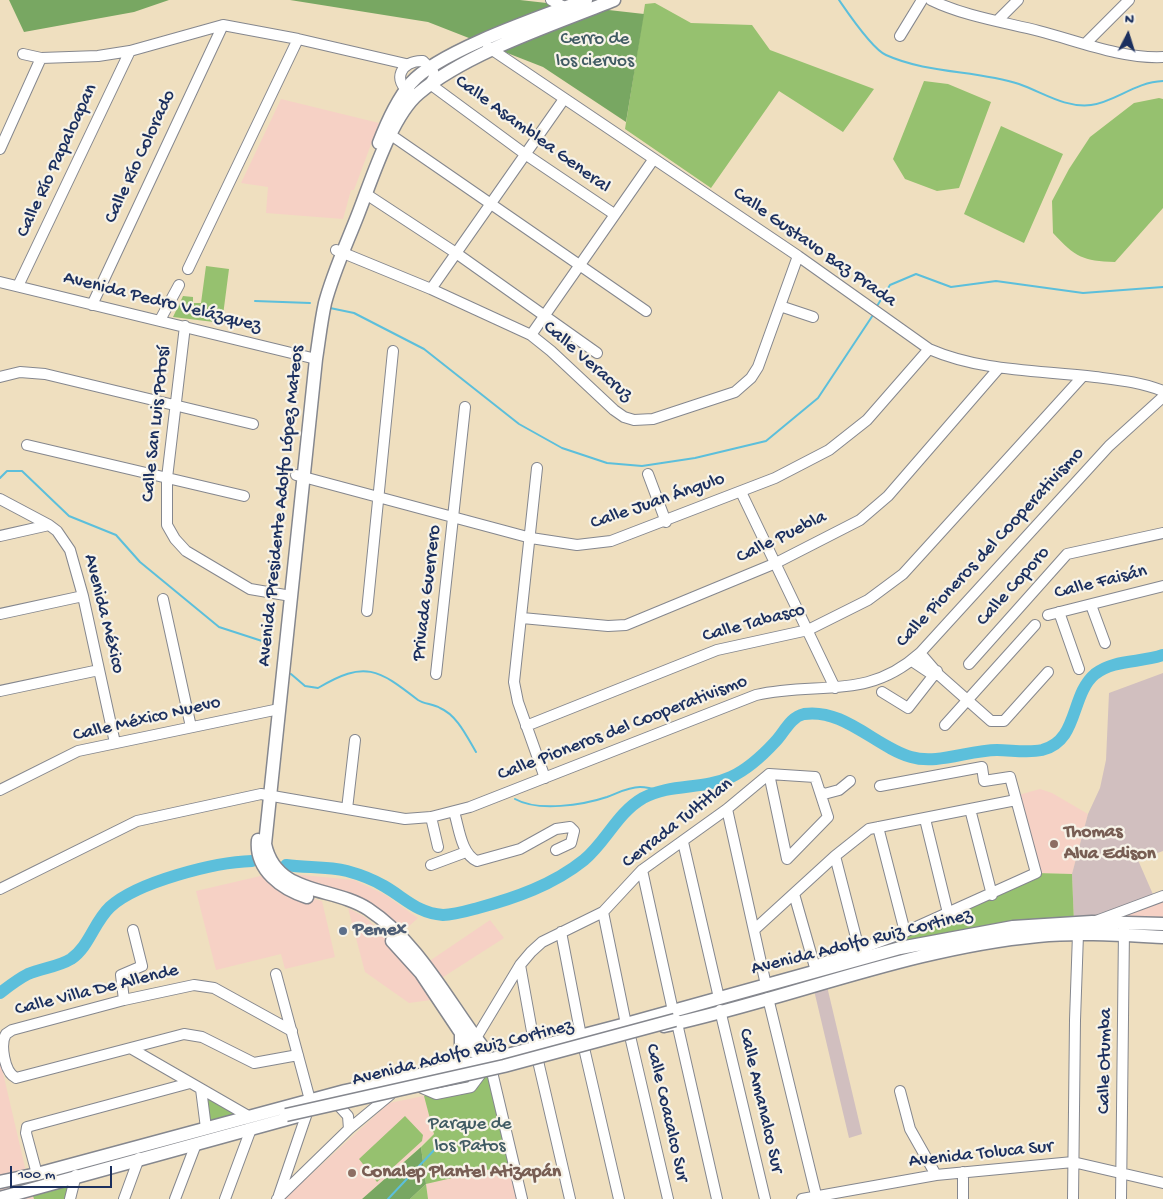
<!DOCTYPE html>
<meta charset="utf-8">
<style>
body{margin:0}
#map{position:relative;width:1163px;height:1199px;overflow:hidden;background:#efdfbf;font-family:"Gochi Hand",sans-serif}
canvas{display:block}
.north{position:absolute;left:1103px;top:10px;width:50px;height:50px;-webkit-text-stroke:4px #f7f3e8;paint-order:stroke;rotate:5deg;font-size:14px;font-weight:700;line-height:20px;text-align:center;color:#1b2f5e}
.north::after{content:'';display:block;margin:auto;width:18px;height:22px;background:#1b2f5e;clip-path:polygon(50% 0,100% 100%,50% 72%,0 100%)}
.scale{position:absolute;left:10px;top:1166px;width:102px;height:22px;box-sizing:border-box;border:2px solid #1b2f5e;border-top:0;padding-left:6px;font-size:15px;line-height:18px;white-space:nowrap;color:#1b2f5e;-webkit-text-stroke:4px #f7f3e8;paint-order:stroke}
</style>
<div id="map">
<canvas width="1163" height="1199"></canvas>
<div class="north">N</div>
<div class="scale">100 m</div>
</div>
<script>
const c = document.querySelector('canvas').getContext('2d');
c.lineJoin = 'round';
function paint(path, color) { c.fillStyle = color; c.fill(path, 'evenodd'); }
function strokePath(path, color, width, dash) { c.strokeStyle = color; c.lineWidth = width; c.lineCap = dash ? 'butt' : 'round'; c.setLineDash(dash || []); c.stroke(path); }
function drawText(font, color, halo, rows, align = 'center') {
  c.font = font + ' "Gochi Hand",sans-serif'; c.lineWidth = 4.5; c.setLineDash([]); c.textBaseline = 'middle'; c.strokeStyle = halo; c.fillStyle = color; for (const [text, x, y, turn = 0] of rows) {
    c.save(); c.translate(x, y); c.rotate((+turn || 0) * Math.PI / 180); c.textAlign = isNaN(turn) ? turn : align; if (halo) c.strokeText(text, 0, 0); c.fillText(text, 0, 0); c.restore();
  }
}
const built = new Path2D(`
 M281,99L379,123L354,190H351L343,219L266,213L268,187L241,183Z
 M1040,789L1052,793L1088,814L1072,874L1036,873L1015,796Z
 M282,873L354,880L384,894L418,918L398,936L381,919Z
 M269,874L307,897L322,901L335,957L285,969L281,954L216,970L196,891Z
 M1163,896V924L1093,922Z
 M348,908L365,917L398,948L438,999L409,1003L365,972Z
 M490,920L504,938L437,981L425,964Z
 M0,1060L27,1176L34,1199H0Z
 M424,1096L434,1134L362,1199H284L389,1103Z
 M513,1164L522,1199H428L426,1184Z`);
const industrial = new Path2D(`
 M1163,673V851L1138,860L1155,899L1074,923L1072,874L1088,814L1100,788L1106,760L1109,693Z
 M826,982L862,1134L849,1138L813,986Z`);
const green = new Path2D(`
 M655,3L691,23L752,25L770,50L874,89L843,132L779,91L711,188L625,129L645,4Z
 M924,81L948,84L991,102L959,188L937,191L905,179L893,159Z
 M1159,98L1163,99V208L1115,262C1083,261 1075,257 1053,233L1052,201L1069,169L1090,137L1134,103Z
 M1001,126L1063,154L1024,243L964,214Z
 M206,266L229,269L222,323L173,317L183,296L193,297V303H201Z
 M1036,873L1072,874L1074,923L900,948L859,949Z
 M492,1072L513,1164L426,1184L428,1199H410L426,1184L421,1147L434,1134L424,1096L471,1077Z
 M201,1089L250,1117L206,1128Z
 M405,1116L423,1135L422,1141L377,1182L359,1159Z
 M76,1175L70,1199H34L31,1190Z`);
const forest = new Path2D(`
 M9,0H169L134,12L24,32Z
 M290,0H520L644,14L626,122L543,67L428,22Z
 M421,1147L426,1184L410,1199H362Z`);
const stream = new Path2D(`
 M839,0C848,13 872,49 886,55C928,74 977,70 1019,84C1044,93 1065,108 1091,105C1115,102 1135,82 1163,81
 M255,301L310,303
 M877,306L890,285L916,274L951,287L996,281L1083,293L1163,287
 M330,308L354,313L424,349L519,424L562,448L607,463L642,466L695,458L766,441L818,398L873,315
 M0,478L7,471H22L69,516L116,535L140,562L219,627L262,641L270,649
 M291,674L305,686L318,688C365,660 378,669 418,700C424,704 433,704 440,708C457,715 467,737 476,752
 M515,799C538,812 583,805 607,797C618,793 628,787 640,787C647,787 654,789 660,791
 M388,1199L437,1147`);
const river = new Path2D(`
 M286,865C305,868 327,866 347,871C358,874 374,880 384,886C405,898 417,913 443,915C454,915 467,911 478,908C515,898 553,885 584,860C606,842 617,813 643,798C671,783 703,790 731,777C748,769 763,755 775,742C784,733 790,717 804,714C844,708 876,747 911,757C937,765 969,750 997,750C1011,750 1028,753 1042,750C1079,741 1070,695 1095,674C1114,659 1141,663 1163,655
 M0,993C9,986 18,979 28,974C42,968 58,967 71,959C89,947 94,922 110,907C137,882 215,862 252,861`);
const minor = new Path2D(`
 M551,0L570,10
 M931,0C964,16 1003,22 1039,31C1078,41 1122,59 1163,57
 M998,20L1018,0
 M900,36L922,0
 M1086,43L1129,0
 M488,47L798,256L929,349C982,372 1039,370 1095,377C1119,380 1141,382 1163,391
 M23,54L41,58L98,56L130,51L223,25L298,39L406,64
 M411,93C391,81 401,60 423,61L433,71L434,77L430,84L525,154L614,214
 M391,135L646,311
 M0,149L41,58
 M366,194L456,253L597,353
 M336,250L431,289L531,335L551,351L614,410L624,417L634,420L653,419L735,392L751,378L758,367L798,256
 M188,269L298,39
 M0,282L316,359
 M18,286L130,51
 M431,289L564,99
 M92,305L223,25
 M780,306L813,317
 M160,320L179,285
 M185,326L167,478V525L175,539L186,551L250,589L291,596
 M531,335L653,160
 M0,377L20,372L45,374L253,424
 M27,445L244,496
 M537,468L514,682L518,702L545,778
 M648,474L666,522
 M296,475L531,538L577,545L611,541L775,478L829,450L867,420L929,349
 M741,492L835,688
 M0,499L49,525L57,531L70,550L83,596L115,743
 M0,536L49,525
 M163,599L191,727
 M1091,605L1105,643
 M367,611L393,351
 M1059,612L1079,669
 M0,614L83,596
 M1048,615L1163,586
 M522,618L608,626L626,625L776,563L860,520L888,496L998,369
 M920,653L939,675L991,721H1004L1048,672
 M912,661L933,675H938
 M969,664L1067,554L1163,533
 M436,674L465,407
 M0,691L99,670
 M882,692L908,708L937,671
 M945,725L1035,625
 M526,726L717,650L808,630L868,600L903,574L1083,376
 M769,774L787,859
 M0,790L78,751L279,709
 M821,792L824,794L839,790L850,781
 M347,809L355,740
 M727,809L766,985
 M970,809L992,895
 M454,812C459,827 461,854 477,861L520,849L556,829L570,827L574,831L571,843L556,850
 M431,817L438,847
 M925,819L948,913
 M878,827L905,932
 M683,842L719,998
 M835,856L859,949
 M431,865L466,852
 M642,870L673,1011
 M0,889L137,821L261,794L405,819L431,817L470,807L756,695C819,681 867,701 920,653L1109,446L1163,397
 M794,894L816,971
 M603,912L626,1024
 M1096,921L1163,896
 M754,930L835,856L869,829L1016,800
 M561,932L581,1036
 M520,965L535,1048
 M815,966L905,932L1036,873L1010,777L984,781L982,767L880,786
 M276,974L310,1100
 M768,998L817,1199
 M124,1000L121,975L142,966L133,930
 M720,1010L765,1199
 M677,1023L717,1199
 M292,1031L214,988L194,985L124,1000L12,1030L6,1034C0,1044 4,1072 16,1078L184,1034L202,1037L254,1063L298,1055
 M630,1036L668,1199
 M476,1038L520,965L531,952L542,942L603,912L642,870L727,809L769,774L815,777L828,817L787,859
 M584,1048L619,1199
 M132,1049L250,1117
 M538,1061L570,1199
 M492,1072L522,1199
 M422,1088L436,1094L471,1087L480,1075
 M201,1089L206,1128
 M900,1091L910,1129L936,1175
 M338,1105L348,1116L349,1129
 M37,1174L26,1133L27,1127L190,1083
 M279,1195L307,1113
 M70,1199L76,1175
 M124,1199L139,1158
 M175,1199L196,1144
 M225,1199L251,1129
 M277,1199L349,1129L390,1095
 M802,1199L936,1175L1073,1162L1163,1183
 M963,1199V1172
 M1073,1199L1075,1020L1078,934
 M1121,1199L1124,929`);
const major = new Path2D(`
 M379,143C387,122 397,100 411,83C439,51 543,16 586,0
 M258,840C255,870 282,889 307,897
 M392,941L421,973L473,1051L482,1055L488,1061
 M664,1026C789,999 910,948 1038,936C1080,932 1122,935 1163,937
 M450,1069L461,1055V1033
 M464,1072C479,1069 482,1059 482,1046C447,1000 418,942 368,909C333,886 276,896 265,844L316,359C319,340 321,321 325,303C333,273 346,245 357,217C371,182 391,116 419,93C468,52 555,24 614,0
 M0,1182L37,1174L345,1091L488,1060L626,1024L900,948L1013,927L1092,922L1163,924
 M0,1198L298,1116`);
const majorBridge = new Path2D(`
 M286,1115L504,1066L675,1020`);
const markers = [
 [1054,844,5,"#8d6e63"],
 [343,931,5,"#5c6f8a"],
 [352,1173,5,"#8d6e63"]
];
const parkNames = [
 ["Cerro de",595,40],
 ["los ciervos",595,62],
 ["Parque de",470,1125],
 ["los Patos",470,1147]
];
const streetNames = [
 ["Calle Asamblea General",532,135,36],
 ["Calle Río Colorado",141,157,-65],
 ["Calle Río Papaloapan",58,161,-65],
 ["Calle Gustavo Baz Prada",814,248,35],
 ["Avenida Pedro Velázquez",162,303,14],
 ["Calle Veracruz",587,362,41],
 ["Calle San Luis Potosí",157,424,-84],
 ["Calle Juan Ángulo",658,502,-19],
 ["Avenida Presidente Adolfo López Mateos",282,506,-84],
 ["Calle Puebla",782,538,-26],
 ["Calle Pioneros del Cooperativismo",991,548,-47],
 ["Calle Faisán",1101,583,-14],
 ["Calle Coporo",1014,587,-48],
 ["Privada Guerrero",428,593,-83],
 ["Avenida México",103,614,76],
 ["Calle Tabasco",754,624,-15],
 ["Calle México Nuevo",147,720,-13],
 ["Calle Pioneros del Cooperativismo",623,729,-21],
 ["Cerrada Tultitlan",678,824,-38],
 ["Avenida Adolfo Ruiz Cortinez",862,943,-14],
 ["Calle Villa De Allende",97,991,-14],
 ["Avenida Adolfo Ruiz Cortinez",463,1054,-14],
 ["Calle Otumba",1106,1061,-89],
 ["Calle Amanalco Sur",760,1101,77],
 ["Calle Coacalco Sur",666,1113,77],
 ["Avenida Toluca Sur",981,1155,-6]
];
const educationNames = [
 ["Thomas",1064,833],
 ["Alva Edison",1064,855],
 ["Conalep Plantel Atizapán",362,1173]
];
const serviceNames = [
 ["Pemex",353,931]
];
paint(built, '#f6d1c5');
paint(industrial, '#d1bfbf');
paint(green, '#96c16f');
paint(forest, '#78a762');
strokePath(stream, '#5cbfdb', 2);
strokePath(river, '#5cbfdb', 12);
strokePath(minor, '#85878e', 12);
strokePath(major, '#85878e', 15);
strokePath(minor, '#fff', 10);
strokePath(major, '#fff', 12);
strokePath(majorBridge, '#85878e', 15, []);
strokePath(majorBridge, '#fff', 12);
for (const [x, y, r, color] of markers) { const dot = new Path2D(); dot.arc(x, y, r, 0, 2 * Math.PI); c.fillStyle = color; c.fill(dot); strokePath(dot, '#f7f3e8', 2); }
drawText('19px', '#405b63', '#f7f3e8', parkNames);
drawText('19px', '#1b2f5e', '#f7f3e8', streetNames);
drawText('bold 19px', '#785e54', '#f7f3e8', educationNames, 'left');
drawText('bold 19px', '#4e5e75', '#f7f3e8', serviceNames, 'left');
</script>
